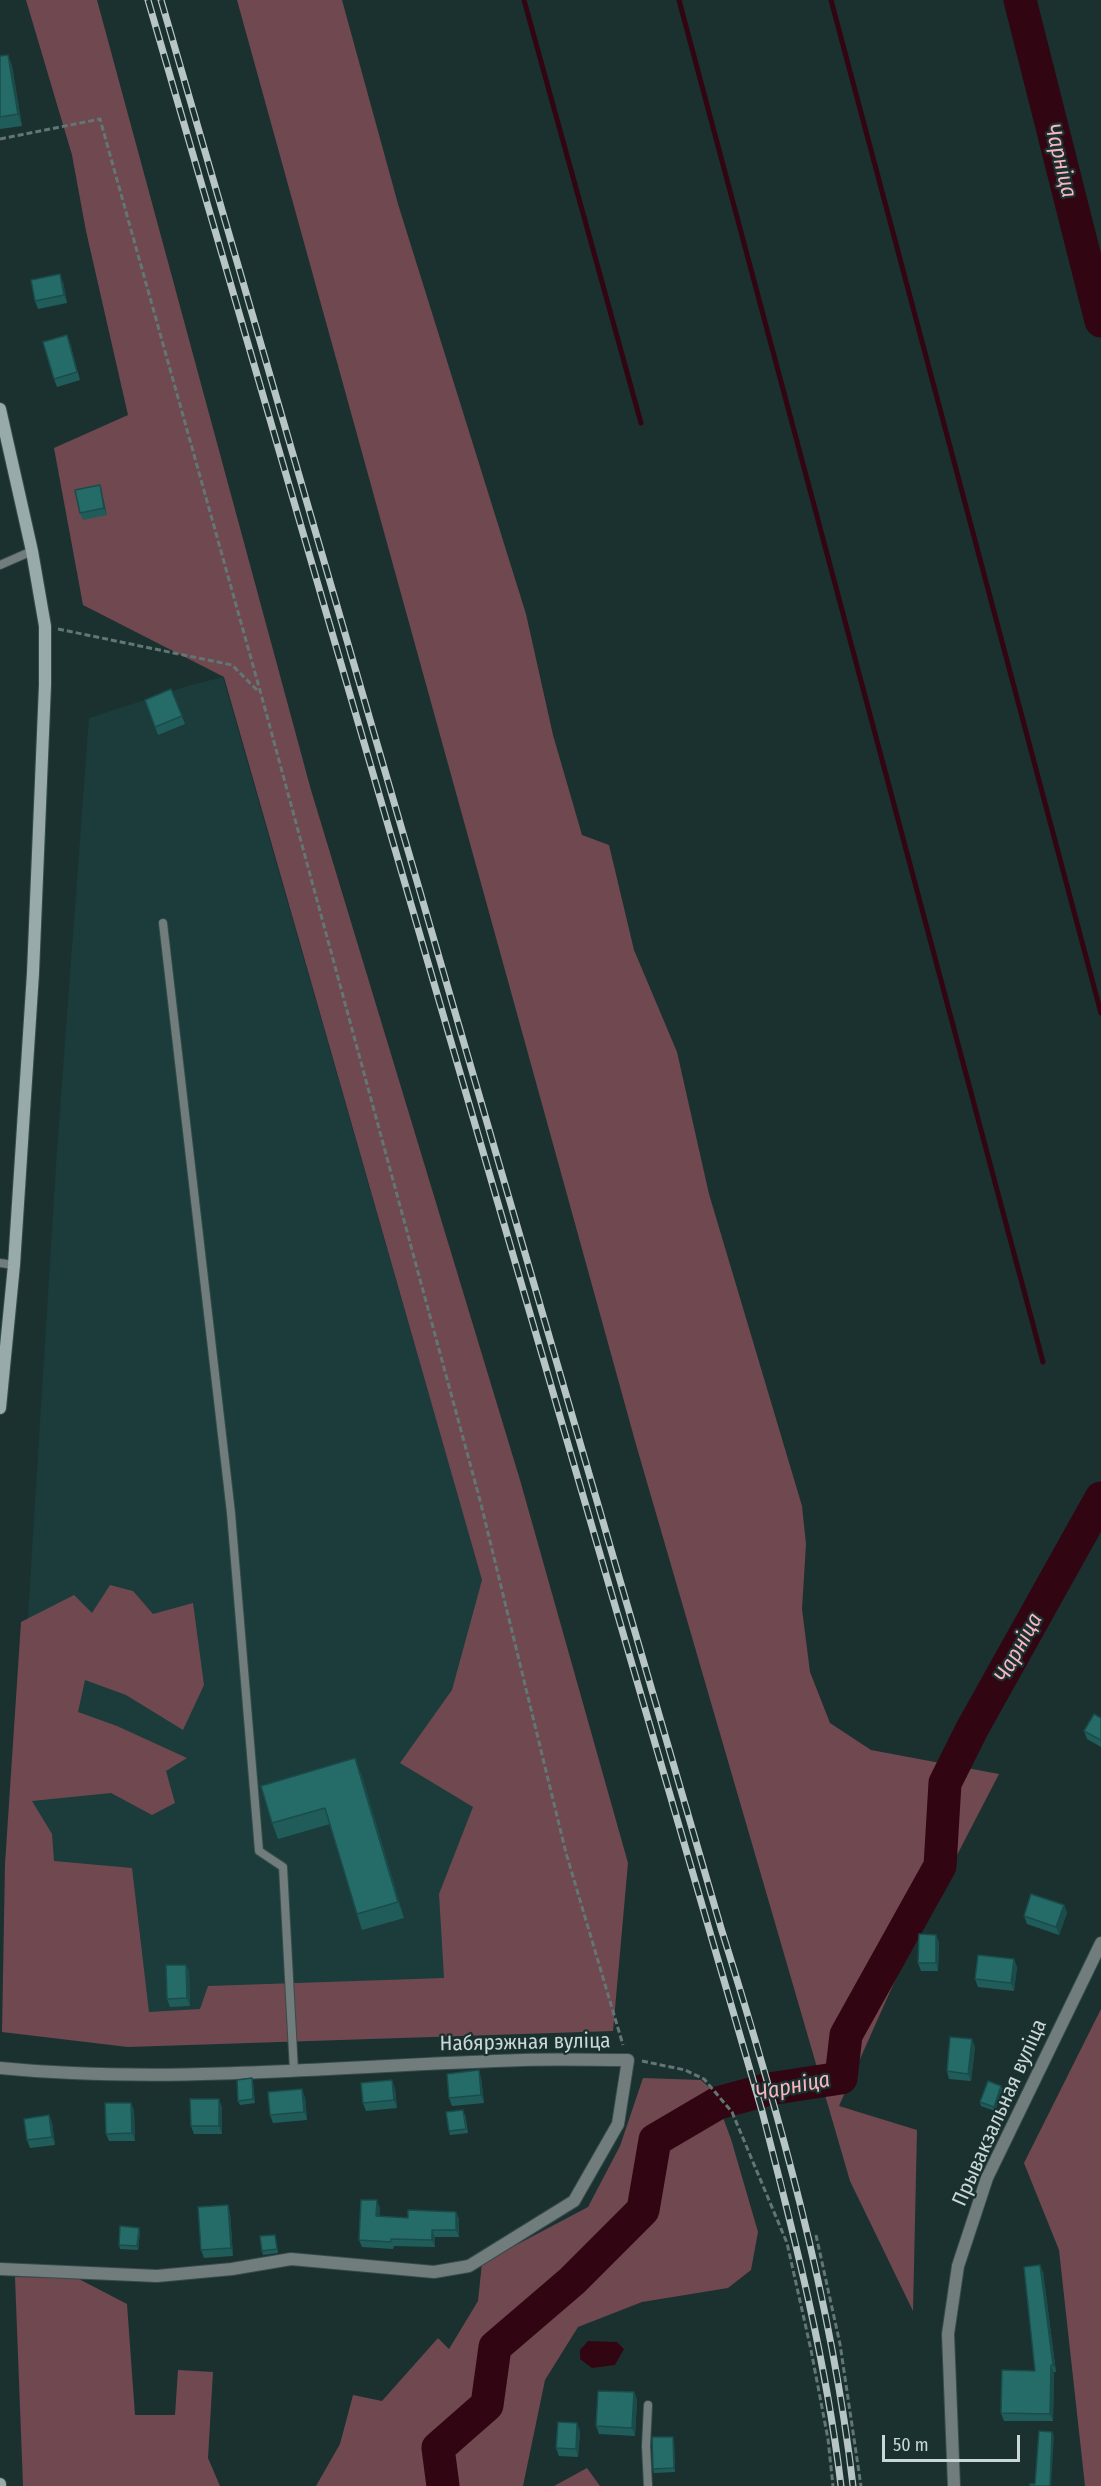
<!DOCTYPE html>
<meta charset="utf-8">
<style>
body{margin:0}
#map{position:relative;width:1101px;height:2486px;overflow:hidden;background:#1a3130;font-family:"Fira Sans Condensed",sans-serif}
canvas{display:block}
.scale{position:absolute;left:882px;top:2435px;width:138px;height:27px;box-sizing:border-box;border:3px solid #c9d7d6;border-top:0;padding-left:8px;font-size:18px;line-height:21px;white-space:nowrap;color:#c9d7d6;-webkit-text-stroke:4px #1a3130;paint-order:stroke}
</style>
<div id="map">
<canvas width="1101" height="2486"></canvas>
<div class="scale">50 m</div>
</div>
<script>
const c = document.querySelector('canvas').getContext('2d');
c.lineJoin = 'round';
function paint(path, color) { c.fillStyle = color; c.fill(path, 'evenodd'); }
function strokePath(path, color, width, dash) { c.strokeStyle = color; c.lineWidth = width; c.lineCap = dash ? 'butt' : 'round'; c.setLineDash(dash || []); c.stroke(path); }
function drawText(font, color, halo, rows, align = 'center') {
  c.font = font + ' "Fira Sans Condensed",sans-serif'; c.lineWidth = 4.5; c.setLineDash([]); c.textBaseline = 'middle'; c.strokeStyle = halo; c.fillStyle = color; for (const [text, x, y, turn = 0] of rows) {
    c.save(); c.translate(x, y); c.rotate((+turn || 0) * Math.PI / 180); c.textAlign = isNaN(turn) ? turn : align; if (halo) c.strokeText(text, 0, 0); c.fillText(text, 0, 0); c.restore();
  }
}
const built = new Path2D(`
 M223,677L398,1287L613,2031L128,2047L2,2032L57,1150L89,718L191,685Z`);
const green = new Path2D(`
 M26,0H97L311,790L520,1480L628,1863L613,2031L128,2047L2,2032L5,1864L21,1622L74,1595L92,1613L110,1585L133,1591L153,1614L193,1603L204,1685L183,1730L126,1695L85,1680L78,1712L117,1726L187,1758L166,1771L175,1803L152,1815L111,1793L32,1801L52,1834L54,1861L132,1868L149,2012L200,2009L208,1986L444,1978L439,1894L473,1807L400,1763L452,1690L482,1580L224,677L83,605L54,448L128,415L86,231L72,155Z
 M237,0H342L398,204L526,614L553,735L582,835L609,845L634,950L677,1052L709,1194L802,1506L806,1544L802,1609L810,1672L830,1723L871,1750L999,1774L914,1938L839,2106L917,2130L913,2311L850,2181L637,1448Z
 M1101,2009V2486H1085L1059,2250L1024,2163Z
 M643,2078L701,2080L713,2091L731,2139L758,2232L751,2270L728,2288L642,2302L578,2327L545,2380L523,2486H316L340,2444L353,2395L382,2401L438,2338L449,2349L478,2301L482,2263L588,2207L620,2146Z
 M15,2277L77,2278L127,2304L135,2415H175L178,2370L213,2372L208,2458L220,2486H23Z
 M587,2468L600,2486H554Z`);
const water = new Path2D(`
 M588,2341L617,2342L624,2349L615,2365L592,2368L580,2359V2350Z`);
const stream = new Path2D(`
 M524,0L641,423
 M679,0L1043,1362
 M831,0L1101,1013`);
const river = new Path2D(`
 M1020,0L1101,321
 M443,2486L438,2448L487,2405L495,2347L572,2281L643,2210L655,2140L718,2103L769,2089L841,2078L846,2035L940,1866L945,1783L972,1729L1101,1498`);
const path = new Path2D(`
 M0,139L100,119L261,694L481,1504L566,1853L623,2045
 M58,629L232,665L259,692
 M642,2061L685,2070L704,2079L732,2112L787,2243L811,2350L828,2439L833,2486
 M816,2235L840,2344L861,2486`);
const lane = new Path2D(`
 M0,565L32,551
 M163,923L231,1513L259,1851L283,1867L294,2071
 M0,1263L14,1265
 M648,2486L646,2446L648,2405`);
const street = new Path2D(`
 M0,2068C174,2085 349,2065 523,2060C558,2059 593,2060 628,2060L618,2124L574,2201L469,2266L434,2272L291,2259L232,2269L157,2276L0,2269
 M954,2486L948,2334L958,2266L987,2178L1101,1943`);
const secondary = new Path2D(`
 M0,409L32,551L45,626V685L33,973L14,1265L0,1408
 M0,2484V2486`);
const rail = new Path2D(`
 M148,0L762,2111C794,2235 826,2359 841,2486
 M161,0L721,1928C778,2110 831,2296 853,2486`);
const wall = new Path2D(`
 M8,55L12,66L22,126L0,129V56Z
 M63,282L67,303L38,309L35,301Z
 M70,343L80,380L57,387L54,379Z
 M100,485L102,493L107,515L83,520L80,513Z
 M171,689L185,724L158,735L145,700Z
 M1101,1718V1747L1087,1739L1084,1731Z
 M361,1773L404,1918L362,1930L357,1914L330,1824L278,1839L272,1823Z
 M1064,1905L1067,1913L1059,1935L1027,1924L1024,1916Z
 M936,1935L939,1943L938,1971H921L918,1963Z
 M1014,1959L1017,1967L1014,1991L978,1987L975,1979Z
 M186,1965L189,1972L190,2006L170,2007L167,1999Z
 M975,2047L971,2081L949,2079L947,2071Z
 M252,2078L253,2082L255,2103L240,2105L238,2101Z
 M481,2078L484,2103L452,2106L449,2098Z
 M395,2088L397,2108L366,2111L363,2103Z
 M1003,2090L995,2111L981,2106L980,2102Z
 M305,2097L307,2120L273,2123L270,2115Z
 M131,2103L134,2111L135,2141H109L106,2134Z
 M222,2107V2134H194L191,2126Z
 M465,2114L468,2133L450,2135L449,2131Z
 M49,2115L52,2123L55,2145L30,2148L27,2140Z
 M228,2205L230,2213L233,2256L204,2258L201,2250Z
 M380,2208L379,2216L408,2218L456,2212L459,2219V2237H435V2247L394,2246L393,2249L362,2247L359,2240Z
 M140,2232L138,2250L120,2249L119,2245Z
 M276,2239L278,2253L263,2255L262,2251Z
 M1043,2272L1056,2372H1054L1053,2421H1004L1001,2413L1035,2371Z
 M634,2392L637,2400L635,2436L599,2434L596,2426Z
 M580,2431L578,2457L559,2456L556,2448Z
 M674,2441L675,2472L654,2473L653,2469Z`);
const shadedWall = new Path2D(`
 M8,55L12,66L22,126L18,114Z
 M60,274L63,282L67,303L64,295Z
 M100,485L102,493L107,515L104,508Z
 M355,1758L361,1773L404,1918L398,1902Z
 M1064,1905L1067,1913L1059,1935L1056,1927Z
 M936,1935L939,1943L938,1971L936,1963Z
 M1014,1959L1017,1967L1014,1991L1011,1983Z
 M186,1965L189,1972L190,2006L187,1998Z
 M972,2039L975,2047L971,2081L968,2074Z
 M479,2070L481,2078L484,2103L481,2095Z
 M252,2078L253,2082L255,2103L253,2099Z
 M392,2080L395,2088L397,2108L394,2100Z
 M1001,2086L1003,2090L995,2111L994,2107Z
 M302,2089L305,2097L307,2120L304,2112Z
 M219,2099L222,2107V2134L219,2126Z
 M131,2103L134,2111L135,2141L132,2133Z
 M49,2115L52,2123L55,2145L52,2137Z
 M377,2200L380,2208L379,2223L376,2216Z
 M228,2205L230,2213L233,2256L231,2248Z
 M456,2212L459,2219V2237L456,2230Z
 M139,2228L140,2232L138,2250L137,2246Z
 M432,2230L435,2237V2247L432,2240Z
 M1040,2265L1043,2272L1056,2372L1053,2365Z
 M1051,2365L1054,2372L1053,2421L1050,2414Z
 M634,2392L637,2400L635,2436L632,2428Z
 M577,2423L580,2431L578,2457L576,2449Z
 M1052,2432L1054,2436L1051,2486H1050Z
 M673,2437L674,2441L675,2472L674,2468Z`);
const building = new Path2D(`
 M8,55L18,114L0,117V56Z
 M60,274L64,295L35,301L31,280Z
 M67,335L77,372L54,379L43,342Z
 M100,485L104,508L80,513L75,490Z
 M171,689L182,716L155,727L145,700Z
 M1094,1714L1101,1718V1740L1084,1731Z
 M355,1758L398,1902L357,1914L325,1808L272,1823L261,1786Z
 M1031,1894L1064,1905L1056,1927L1024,1916Z
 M919,1934L936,1935V1963H918Z
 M978,1955L1014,1959L1011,1983L975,1979Z
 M166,1965H186L187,1998L167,1999Z
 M950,2037L972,2039L968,2074L947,2071Z
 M479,2070L481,2095L449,2098L447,2074Z
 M252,2078L253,2099L238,2101L237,2080Z
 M392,2080L394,2100L363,2103L361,2083Z
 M988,2081L1001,2086L994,2107L980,2102Z
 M302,2089L304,2112L270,2115L268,2092Z
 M190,2099H219V2126H191Z
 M105,2103H131L132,2133L106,2134Z
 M463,2110L466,2129L449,2131L446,2112Z
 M49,2115L52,2137L27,2140L24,2119Z
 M361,2200H377L376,2216L408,2218V2210L456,2212V2230H432V2240L391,2239V2242L359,2240Z
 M228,2205L231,2248L201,2250L198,2207Z
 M120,2226L139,2228L137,2246L119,2245Z
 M275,2235L277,2249L262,2251L260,2236Z
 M1040,2265L1053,2365H1051L1050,2414L1001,2413L1002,2370L1035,2371L1024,2267Z
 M598,2391L634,2392L632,2428L596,2426Z
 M558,2422L577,2423L576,2449L556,2448Z
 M1039,2431L1052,2432L1050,2486H1030V2484H1035Z
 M652,2437H673L674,2468L653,2469Z`);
const streetNames = [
 ["Набярэжная вуліца",525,2043,-1],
 ["Прывакзальная вуліца",1000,2113,-66]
];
const waterNames = [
 ["Чарніца",1060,161,76],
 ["Чарніца",1019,1648,-61],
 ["Чарніца",793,2087,-11]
];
paint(built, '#1b3c3a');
paint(green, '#70484f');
paint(water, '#310612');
strokePath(stream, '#310612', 5);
strokePath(river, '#310612', 33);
strokePath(lane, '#364c4b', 10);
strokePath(street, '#364c4b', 14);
strokePath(secondary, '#364c4b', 14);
strokePath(path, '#627675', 3, [6, 3]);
strokePath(lane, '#717d7c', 8);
strokePath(street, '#717d7c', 12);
strokePath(secondary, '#98aaa9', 12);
strokePath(rail, '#b7c6c5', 7);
strokePath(rail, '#1a3130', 4.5, [14]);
paint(wall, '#205d5a');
paint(shadedWall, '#1a4c4a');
paint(building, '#256c69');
strokePath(building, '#1a4c4a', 1.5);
drawText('21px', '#c9d7d6', '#1a3130', streetNames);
drawText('italic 22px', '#f9b5c0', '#1a3130', waterNames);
</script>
